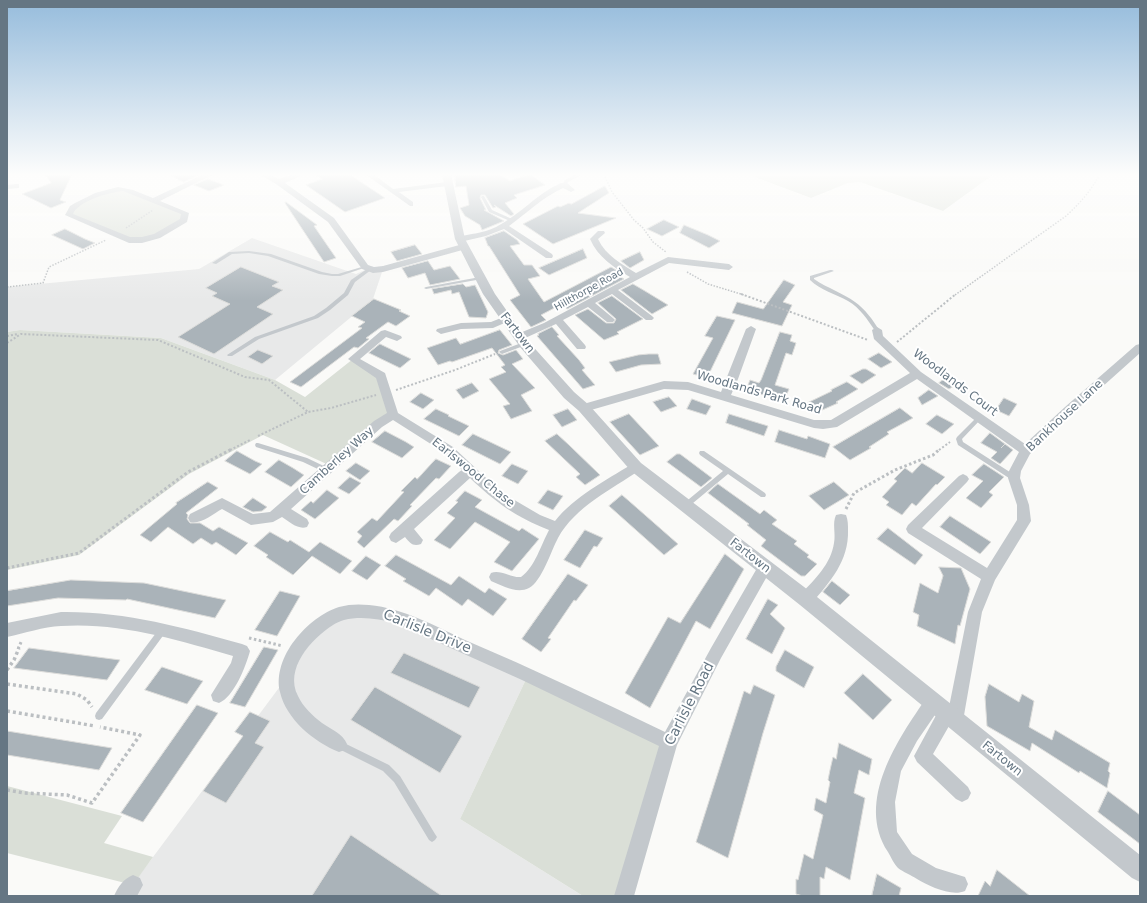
<!DOCTYPE html>
<style>
body{margin:0}
#map{position:relative;width:1147px;height:903px;overflow:hidden;background:#fafaf8;font-family:"DejaVu Sans",sans-serif}
canvas{display:block}
.frame{position:absolute;inset:0;border:8px solid #657683;pointer-events:none}
</style>
<div id="map">
<canvas width="1147" height="903"></canvas>
<div class="frame"></div>
</div>
<script>
const c = document.querySelector('canvas').getContext('2d');
c.lineJoin = 'round';
function paint(path, color) { c.fillStyle = color; c.fill(path, 'evenodd'); }
function strokePath(path, color, width, dash) { c.strokeStyle = color; c.lineWidth = width; c.lineCap = dash ? 'butt' : 'round'; c.setLineDash(dash || []); c.stroke(path); }
function drawText(font, color, halo, rows, align = 'center') {
  c.font = font + ' "DejaVu Sans",sans-serif'; c.lineWidth = 4; c.setLineDash([]); c.textBaseline = 'middle'; c.strokeStyle = halo; c.fillStyle = color; for (const [text, x, y, turn = 0] of rows) {
    c.save(); c.translate(x, y); c.rotate((+turn || 0) * Math.PI / 180); c.textAlign = isNaN(turn) ? turn : align; if (halo) c.strokeText(text, 0, 0); c.fillText(text, 0, 0); c.restore();
  }
}
const built = new Path2D(`
 M252,238L356,274L367,269H383L373,299L275,380L161,338L20,330L7,332V287L199,269Z
 M378,612L528,675L460,819L583,896H124L287,677L325,621Z`);
const green = new Path2D(`
 M747,174H994L943,211L860,182L848,183L811,198Z
 M124,189L185,213L184,220L157,236L129,240L69,215L74,207L107,191Z
 M20,330L161,338L275,380L305,397L353,359L381,376L393,415L331,466L263,435L189,474L79,555L7,570V332Z
 M528,675L669,742L624,896H583L460,819Z
 M7,786L122,816L104,843L153,857L133,885L7,853Z`);
const building = new Path2D(`
 M45,174H72L60,200L66,202L51,208L22,194L51,183Z
 M168,174H194L198,175L184,182Z
 M314,174H349L385,198L345,212L306,185L322,179Z
 M455,174H499L510,181L530,174L545,185L514,195L517,198L505,203L514,214L511,216L494,205L496,207L493,208L485,195H481L480,198L486,210H484L504,221L482,230L480,225L465,216L460,208L469,205L466,186L456,187Z
 M208,179L224,185L209,191L194,185Z
 M605,186L609,193L578,213L616,218L553,244L523,224L558,206L560,207L569,203L571,204Z
 M286,202L317,225L314,226L336,258L324,262L285,203Z
 M664,220L679,227L662,236L647,229Z
 M684,225L708,235L720,241L709,248L680,233Z
 M65,229L85,239L95,243L83,249L52,235Z
 M504,231L517,240L520,244L510,246L524,265H532L540,276L528,279L544,302L611,267L621,273L617,275L624,279L567,309L562,304L541,315L546,320L531,327L510,300L520,295L489,246H488L485,238Z
 M415,245L422,254L397,261L391,252Z
 M583,249L587,258L549,275L539,268Z
 M640,252L644,260L630,268L621,261Z
 M428,261L434,270L450,266L460,279L430,285L425,273L408,278L402,268Z
 M241,267L279,282L272,286L283,290L257,307L273,314L214,354L178,337L230,304L212,296L217,293L206,288Z
 M784,280L795,285L783,302L792,305L782,326L732,313L737,302L763,309Z
 M463,284L466,287L475,285L488,312L486,318L469,317L459,292L452,294L451,290L434,294L432,289Z
 M633,284L645,291L668,305L652,314L621,290Z
 M612,296L643,319L617,332L619,334L604,340L575,315L588,309L606,323H614L616,319L598,303Z
 M374,299L401,310L399,311L410,316L396,326L388,322L366,338L369,339L358,348L354,347L301,387L290,382L362,328L358,327L365,322L352,316Z
 M717,316L735,320L707,378L693,374L713,338L705,336Z
 M552,327L559,335L557,336L579,360L585,368L582,370L595,385L583,389L537,336L539,335L538,334Z
 M500,330L512,345L499,350L498,353L503,355L516,350L523,359L512,364L535,388L521,395L532,411L511,419L503,406L510,404L489,379L506,372L501,367L505,365L492,348L452,362L450,361L438,365L427,348L456,338L460,344Z
 M780,332L792,335L790,341L796,343L792,355L786,353L775,385L789,389L784,401L746,390L750,380L759,383L761,380Z
 M380,344L411,359L400,368L369,353Z
 M258,350L273,356L262,364L248,357Z
 M879,353L892,362L881,368L868,359Z
 M649,354H658L661,364L641,365L616,372L609,362L638,355Z
 M863,369H866L876,375L862,384L850,376Z
 M948,376L959,383L949,389L939,383Z
 M847,382L858,389L836,402L838,403L820,411L818,410L814,412L805,404L832,391L831,390Z
 M472,383L479,391L463,399L456,390Z
 M929,390L938,396L922,405L918,398Z
 M421,393L434,400L423,409L410,402Z
 M669,397L677,406L661,412L653,402Z
 M1004,398L1017,404L1009,416L996,410Z
 M692,399L711,406L706,415L687,409Z
 M900,408L913,418L887,432L889,434L869,447L871,448L850,460L833,447Z
 M436,409L449,415L448,416L469,426L459,436L424,419Z
 M568,409L577,420L562,427L553,415Z
 M629,414L659,446L640,455L610,422Z
 M729,414L768,426L764,436L726,423Z
 M937,415L954,424L942,434L926,424Z
 M779,430L807,439L808,436L830,444L825,458L775,442Z
 M385,431L406,442L414,447L402,458L372,442Z
 M990,433L1005,444L1001,448L1005,444L1013,450L1000,464L991,458L997,452L981,443Z
 M473,434L488,441L511,452L500,464L462,445Z
 M557,434L569,445L600,475L585,485L576,477L580,474L545,441Z
 M237,451L255,461L262,464L250,474L225,461Z
 M677,454H680L712,478L701,487L667,462Z
 M436,459L451,466L439,479L436,478L410,505L412,506L398,521L394,519L364,548L357,542L362,536L357,532L372,518L377,521L404,492L401,491L415,477L417,479Z
 M279,460L293,468L304,475L291,487L265,472Z
 M356,463L370,471L360,480L346,471Z
 M922,463L945,477L937,485L936,484L916,506L912,503L902,515L886,505L889,502L882,497L897,481L894,479L905,468L912,473Z
 M512,464L528,471L518,484L502,476Z
 M984,464L1004,477L989,492L993,495L981,508L966,498L983,481L972,475Z
 M350,477L361,483L349,494L338,488Z
 M208,482L218,488L186,513L188,515L187,519L190,523H200L213,531L219,527L248,543L236,555L216,542L212,545L201,538L193,544L168,527L151,542L140,535L177,504L176,503Z
 M834,482L849,495L824,510L809,496Z
 M718,484L760,514L764,510L777,520L772,524L797,541L794,544L809,555L807,557L817,564L805,576H801L761,546L766,540L747,525L749,524L708,493Z
 M327,490L339,498L315,519L301,510L311,501L313,503Z
 M548,490L563,496L553,510L538,503Z
 M465,491L482,500L475,507L519,531L522,528L539,539L512,571L494,562L510,542L475,522L450,549L434,540L455,518L447,513L458,502L456,501Z
 M622,495L629,501L678,544L664,555L609,506Z
 M253,498L267,507L262,511L253,512L243,507Z
 M950,516L991,542L980,554L940,527Z
 M888,528L923,555L915,565L877,539Z
 M585,530L603,538L597,547L594,546L580,568L564,560Z
 M270,532L288,542L290,540L309,552L320,542L352,561L340,574L312,556L293,575L266,557L268,555L254,546Z
 M725,554L744,569L710,629L696,621L650,708L625,693L668,617L680,623Z
 M396,555L451,585L459,576L485,593L489,588L507,599L493,616L468,599L462,606L436,588L429,596L403,581L406,579L385,566Z
 M366,556L381,565L367,580L352,571Z
 M939,567L961,568L970,589L960,626L958,625L955,644L917,626L919,615L913,612L920,583L938,593L943,576Z
 M568,574L588,585L576,601L574,600L548,638L551,639L541,652L522,639Z
 M71,580L144,583L226,600L215,618L127,599L126,600L58,598L7,606V591Z
 M832,581L850,595L840,605L823,592Z
 M280,591L300,596L277,636L255,630Z
 M768,599L778,605L770,614L785,628L772,654L746,639Z
 M264,647L278,650L245,707L230,703Z
 M29,648L120,660L107,680L14,668Z
 M785,650L814,667L804,688L776,671V667Z
 M404,653L480,687L469,708L391,673Z
 M162,667L203,681L187,704L145,690Z
 M863,674L892,700L873,720L844,693Z
 M989,684L1019,702L1022,694L1034,701L1029,727L1052,740L1055,730L1110,763L1108,771L1110,773L1107,788L1080,771L1079,773L1032,743L1030,751L987,726L985,697Z
 M754,685L775,695L763,733L728,858L696,842L744,691L750,694Z
 M375,687L462,736L440,773L351,720Z
 M197,705L218,713L143,822L121,813Z
 M250,712L270,721L255,743L264,747L226,803L203,791L243,736L235,732Z
 M7,731L112,748L99,770L7,755Z
 M839,743L872,759L869,775L859,770L854,793L865,798L850,880L826,867L824,879L820,877V896H803L796,894V879L798,880L804,854L813,859L823,815L814,810L816,798L826,803L830,782L828,780L830,770L833,757L836,759Z
 M1108,791L1140,815V844L1098,812Z
 M351,835L442,896H312Z
 M997,870L1030,896H978L985,881L990,886Z
 M877,874L901,888L899,896H872Z`);
const pathFar3 = new Path2D(`
 M604,174L612,192L634,220L643,228L653,242L666,252
 M126,228L153,210
 M687,272L708,284L744,295
 M7,287L43,283L49,267L106,240
 M955,295L1066,216C1080,203 1091,191 1100,174`);
const pathFar2 = new Path2D(`
 M741,294L868,340
 M7,336L18,334
 M897,342L956,294
 M7,343L21,334L158,340L245,377L269,380L308,412
 M396,390L455,370L495,354
 M258,436L308,412L331,408L376,395
 M230,450L250,440
 M939,450L950,442`);
const pathFar1 = new Path2D(`
 M846,509L854,493L895,470L933,455L940,449
 M7,568L79,553L188,472L232,449
 M249,638L283,646
 M18,649L22,640`);
const path = new Path2D(`
 M7,670L14,660L19,648
 M7,684L77,694L87,700L92,707
 M7,711L95,726
 M7,790L24,793L67,795L92,803L140,735L100,727`);
const service = new Path2D(`
 M577,174H583L568,182L565,186H563L562,185L565,180Z
 M482,196H484L492,210L512,219V221H510L489,212L481,197Z
 M249,251L271,254L322,272L332,274H338L365,266L367,267L340,276H332L319,274L268,256L249,253L232,254L216,264L212,263L229,252Z
 M367,269H371V270L355,282L348,295L330,310L318,318L259,339L232,356H228L227,355L255,337L314,316L326,308L344,293L351,280Z
 M830,270H832L834,271L814,278V279C827,288 843,293 855,302C865,309 873,320 879,330V331H875C868,320 860,308 848,301C836,294 820,290 810,280V276Z
 M480,277L482,278V279L426,289L424,288L426,287Z
 M524,342L526,343V345L502,354L499,352L500,351Z
 M979,416L982,418L981,419L962,439L963,442L1016,476L1017,478L1016,480H1012L958,445L956,439L957,437L977,417Z
 M256,443H258L307,458L328,468L329,470L328,472H324L303,462L256,447L255,445Z
 M700,451H704L765,493L766,495L765,497H761L728,474L687,508L685,509L683,508L682,506L683,504L723,471L700,455L699,453Z
 M162,627L165,629L166,631L165,633L102,719L99,720L96,719L95,716L96,713L159,629Z
 M340,741L389,765L400,776L435,834L437,837L435,840L432,842L429,840L394,782L383,771L337,748L336,745L337,742Z`);
const minor = new Path2D(`
 M204,174H214L160,201L189,213L187,222L160,238L142,243H129L65,215L70,206L75,203L95,193L118,187L133,190L153,198ZM123,191L181,214L180,219L154,234L142,237H130L73,214C78,201 110,192 123,191Z
 M259,174H268L279,179L294,174H305L285,183L334,218L368,265L374,267L383,266L463,244L467,247L466,249L383,272L373,273L362,269L328,222L276,184Z
 M365,174H373L393,189L447,182L451,184L447,186L399,192L413,202V206H410Z
 M561,183H567L575,190L571,192L563,188C543,197 527,213 509,226L552,254L553,256L552,258H546L504,229L486,236L460,242L456,239L457,237C470,234 484,233 496,227C520,215 536,194 561,183Z
 M16,184H19V188L7,189V185Z
 M598,231H604L605,233L598,239C606,256 622,264 636,273L668,257L729,264L733,267L729,270L669,263L618,290L652,316L654,318L652,320H646L612,294L595,303L613,318L615,320L613,322H607L588,307L563,320L585,345L586,347L585,349H577L556,324L523,339H515L514,337L515,335L544,323L630,277C613,267 598,257 590,239Z
 M506,316L511,319L509,321L493,328L461,329L441,334L436,331L437,329L461,323L491,322Z
 M751,326L756,329L738,379L731,395L814,420H831L910,373L874,339L872,330L877,327L882,330L883,336L921,372L1025,444L1065,407L1136,345L1140,344V353L1073,413L1030,454L1021,471L1020,478L1029,505L1031,521L995,580L982,612L963,721L961,727L955,729L949,726L933,754L968,787L971,793L968,799L962,802L956,799L917,762L914,756L940,708L946,706L949,707L968,612L981,579L908,533L906,529L908,525L959,476L963,474L967,476L969,479L967,482L922,528L987,568L1017,520V505L1008,478L1009,471L1019,452L917,379L837,427L823,429L814,428L688,390L664,389L584,412L580,411L578,408L580,405L664,381L688,382L721,392L746,329Z
 M385,330L401,336L402,338L397,341L386,337L360,359L385,373L398,413L453,447L499,490L511,498L540,515L555,521C575,496 605,481 632,464L636,462L640,464L642,467L640,470C612,489 575,507 558,538C551,551 542,581 529,588C517,594 503,586 491,581L489,577L491,573C500,569 511,578 521,577C535,567 541,545 549,530C516,517 495,502 470,478L414,529L423,540L421,544C413,547 410,543 405,537L396,543L391,541L389,537L391,533L459,472L462,470L445,453L393,420L382,427L291,509L307,519L309,523L307,527C298,530 290,522 282,517L273,522L251,525L222,509C213,514 200,525 190,522L188,518L190,514L222,498L253,514L270,512L374,421L387,413L376,378L348,359L381,331Z
 M841,514L846,515C848,520 848,525 848,530C849,561 830,582 811,604L806,606L801,604L799,599L801,594C815,579 831,564 834,543C836,534 832,523 836,515Z
 M765,561L770,563L772,567L770,571L721,658L677,745L634,896H614L659,746L522,680L395,623C379,619 361,616 344,620C340,621 336,623 333,625C311,639 284,669 298,696C303,707 313,716 322,723C331,729 343,734 347,744L345,750L339,752C314,742 286,719 280,692C272,657 308,617 339,607C349,604 360,604 369,605C403,608 435,626 465,640C533,669 599,700 665,732L711,648L760,563Z
 M61,612C123,611 182,627 242,644L247,646L250,651C246,666 234,697 219,703L213,701L211,695L231,663L233,656C178,640 119,622 61,626C43,627 25,633 7,637V623Z
 M933,695L939,697L941,703L939,709L917,741L901,771L895,802L897,832L912,854L936,868L965,877L968,884L965,891C951,897 929,886 917,879C911,875 903,872 898,868C894,864 891,857 888,852C855,801 898,739 927,697Z
 M133,875L140,878L143,885L137,896H114C118,887 123,879 133,875Z`);
const tertiary = new Path2D(`
 M442,174H451L465,239L495,294L528,341L574,392L589,405L641,463L812,593L1140,855V882L1132,878L800,605L631,471L579,411L564,398L520,347L483,294L455,239Z`);
const farStreetnames = [
 ["Hillthorpe Road",589,290,-29]
];
const streetNames = [
 ["Fartown",517,333,52],
 ["Woodlands Court",955,383,37],
 ["Woodlands Park Road",759,393,16],
 ["Bankhouse Lane",1065,416,-43],
 ["Camberley Way",337,461,-42],
 ["Earlswood Chase",473,473,39],
 ["Fartown",750,556,38],
 ["Fartown",1002,759,39]
];
const nearStreetnames = [
 ["Carlisle Drive",427,632,22],
 ["Carlisle Road",690,704,-63]
];
paint(built, '#e8e9e9');
paint(green, '#dadfd7');
paint(building, '#aab3b9');
strokePath(building, '#dcdcda', 1);
strokePath(pathFar3, '#bbbfc2', 1.5, [1.5, 1.5]);
strokePath(pathFar2, '#bbbfc2', 2, [2, 2]);
strokePath(pathFar1, '#bbbfc2', 3, [2.5, 2.5]);
strokePath(path, '#bbbfc2', 3.5, [3, 3]);
paint(service, '#c3c8cc');
paint(minor, '#c3c8cc');
paint(tertiary, '#c3c8cc');
const sky = c.createLinearGradient(0, 0, 0, 301);
sky.addColorStop(0, '#96bcdc');
sky.addColorStop(0.58, '#fdfdfc');
sky.addColorStop(1, '#fdfdfc00');
c.fillStyle = sky;
c.fillRect(0, 0, 1147, 301);
drawText('10px', '#657683', '#fff', farStreetnames);
drawText('12px', '#657683', '#fff', streetNames);
drawText('14px', '#657683', '#fff', nearStreetnames);
</script>
